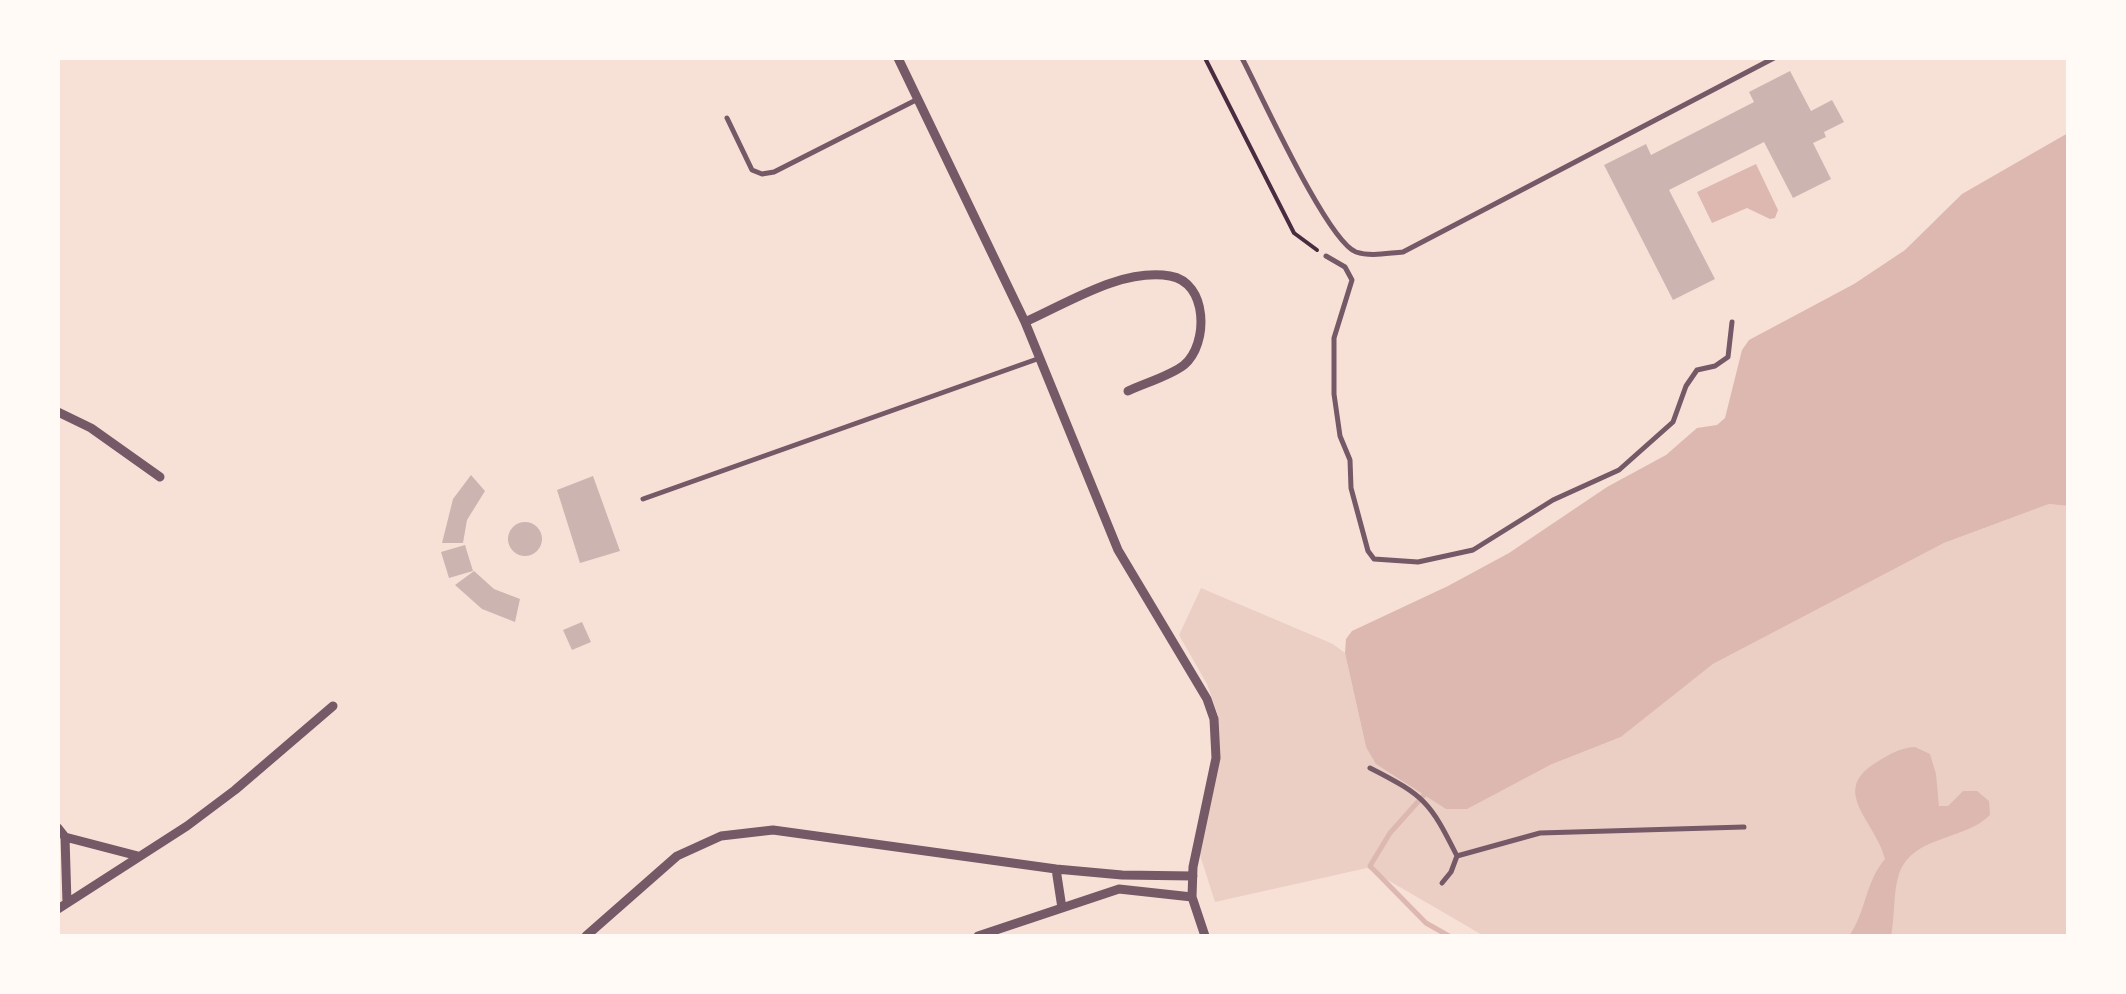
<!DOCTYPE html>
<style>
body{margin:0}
#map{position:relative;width:2126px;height:994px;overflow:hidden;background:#f7e1d7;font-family:"Alegreya Sans",sans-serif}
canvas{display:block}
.frame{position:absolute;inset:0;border:60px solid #fffaf5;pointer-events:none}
</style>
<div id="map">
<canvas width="2126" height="994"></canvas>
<div class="frame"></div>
</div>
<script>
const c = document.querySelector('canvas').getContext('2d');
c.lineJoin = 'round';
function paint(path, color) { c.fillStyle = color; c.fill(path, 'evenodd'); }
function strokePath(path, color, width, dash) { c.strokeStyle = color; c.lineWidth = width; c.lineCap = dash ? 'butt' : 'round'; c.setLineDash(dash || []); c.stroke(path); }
const green = new Path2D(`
 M2049,504L2068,506V936H1484L1367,868L1215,902L1200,855L1218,753V715L1207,684L1179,635L1201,588L1333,644L1345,653L1366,747L1550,765L1621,737L1713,664L1944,543Z`);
const water = new Path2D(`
 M2068,133V506L2049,504L1944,543L1713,664L1621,737L1550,765L1467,809H1446L1376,764L1366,747L1345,653L1346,639L1352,631L1448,586L1509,553L1607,487L1666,455L1697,428L1717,425L1725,418L1742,350L1749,340L1854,284L1905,250L1962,194Z
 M1756,164L1778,210L1775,218L1770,219L1747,208L1712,223L1697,192Z
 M1915,747L1930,754L1936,774L1939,806H1948L1963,791H1977L1989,801L1990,815C1964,841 1913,835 1899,874C1893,892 1895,917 1891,936H1849C1866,913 1865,882 1885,859C1876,821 1828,791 1877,762C1890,754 1899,748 1915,747Z`);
const stream = new Path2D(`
 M1424,795L1390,833L1370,866L1426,923L1449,936`);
const building = new Path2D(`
 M1790,71L1811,111L1832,100L1844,122L1824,132L1826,137L1813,143L1831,179L1793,198L1764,142L1669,190L1715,279L1673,300L1604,165L1646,144L1651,155L1754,102L1749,92Z
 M471,475L485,491L467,520L463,543H442L453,499Z
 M593,476L620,551L580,563L557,490Z
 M508 539a17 17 0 1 1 34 0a17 17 0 1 1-34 0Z
 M465,545L473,571L449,578L441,552Z
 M474,571L494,589L520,599L515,622L482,609L455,585Z
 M582,622L591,642L572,650L563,630Z`);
const path = new Path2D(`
 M1205,58L1294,233L1317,250`);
const service = new Path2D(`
 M1242,58C1260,92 1327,241 1356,252C1371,257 1388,253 1403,252L1774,58
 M727,118L752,170L762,174L774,172L918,99
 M1326,256L1345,267L1352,280L1334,338V394L1340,436L1350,460L1351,488L1368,551L1374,559L1418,562L1473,550L1553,500L1619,470L1673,422L1686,386L1697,370L1715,366L1728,357L1732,322
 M643,499L1040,358
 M1370,768C1425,796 1430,802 1457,856L1451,872L1442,883
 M1457,856L1540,833L1744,827`);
const minor = new Path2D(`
 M898,58L1025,322L1118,550L1207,699L1214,719L1216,758L1193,867L1192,897L1205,936
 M1025,322C1068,303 1121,268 1170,276C1208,282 1209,344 1184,365C1170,376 1145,383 1128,391
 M58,412L91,428L160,477
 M58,828L65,837L67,903
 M65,837L138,856
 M1056,869L1062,908
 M58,909L187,826L235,790L333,706
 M586,936L677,856L721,836L773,830L1056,869L1122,875L1193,876
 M978,936L1119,889L1192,897`);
paint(green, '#ebcfc5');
paint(water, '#dcb8b0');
strokePath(stream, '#dcb8b0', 5);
paint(building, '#ccb4b1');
strokePath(path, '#4a2c40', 4);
strokePath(service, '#755966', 5);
strokePath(minor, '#755966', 9);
</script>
